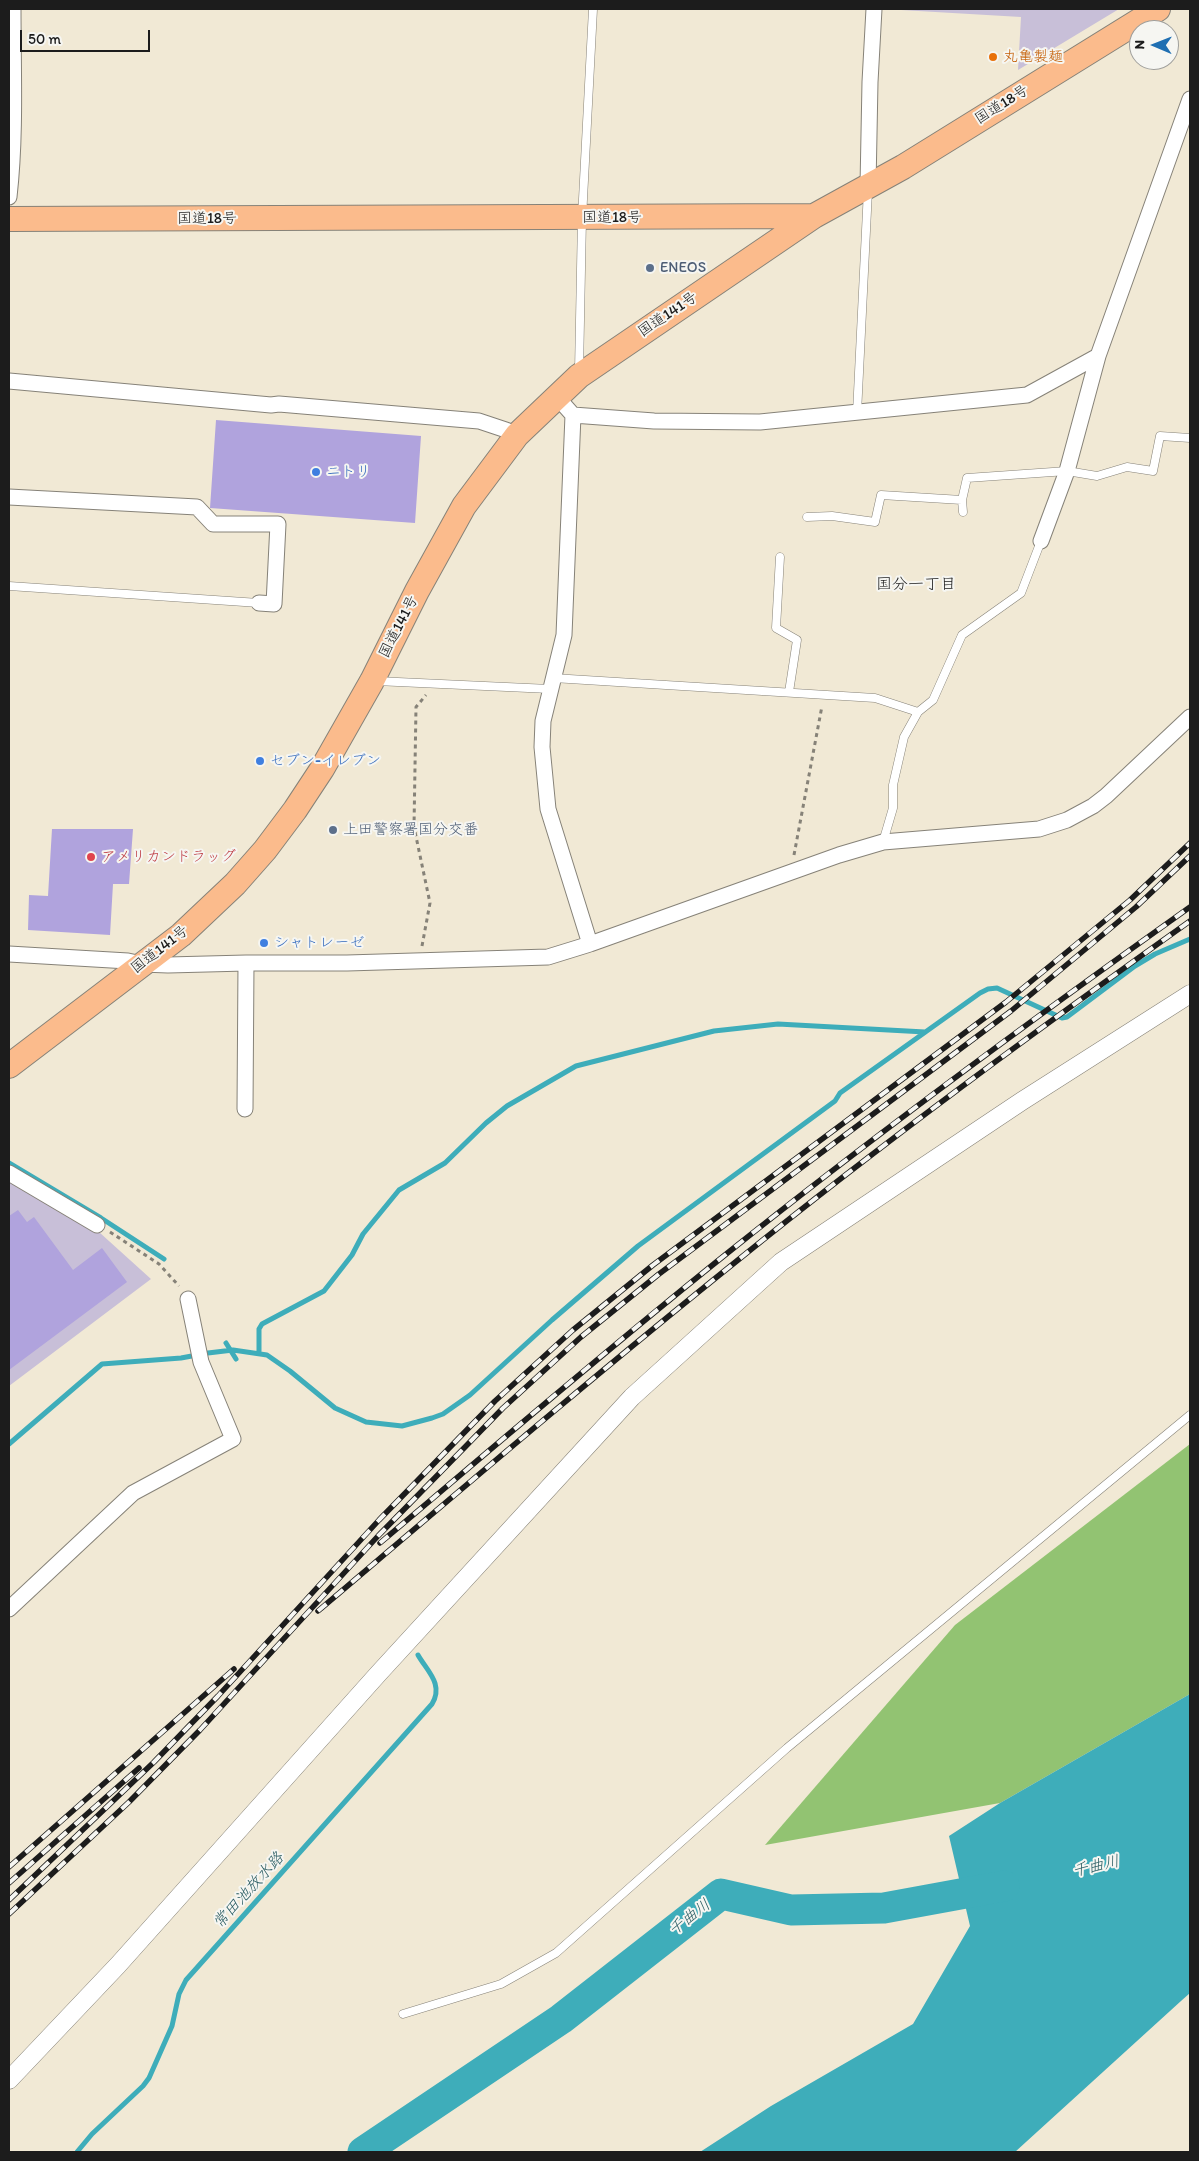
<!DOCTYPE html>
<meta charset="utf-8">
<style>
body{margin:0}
#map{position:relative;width:1199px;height:2161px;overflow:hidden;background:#f1e9d5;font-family:Itim,sans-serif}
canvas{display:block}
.frame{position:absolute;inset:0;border:10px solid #1c1c1c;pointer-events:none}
.north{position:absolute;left:1129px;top:20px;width:50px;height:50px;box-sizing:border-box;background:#f6f6f2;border:1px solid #9f9f9c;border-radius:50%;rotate:271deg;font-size:14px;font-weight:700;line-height:20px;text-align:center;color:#1c1c1c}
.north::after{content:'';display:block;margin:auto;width:18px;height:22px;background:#1f6fb2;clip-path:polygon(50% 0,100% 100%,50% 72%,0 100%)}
.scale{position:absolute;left:20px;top:30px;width:130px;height:22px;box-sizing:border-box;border:2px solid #1c1c1c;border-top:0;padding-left:6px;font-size:15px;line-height:18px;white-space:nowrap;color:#1c1c1c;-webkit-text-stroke:4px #f6f6f2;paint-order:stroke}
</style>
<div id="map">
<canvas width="1199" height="2161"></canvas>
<div class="frame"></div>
<div class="north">N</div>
<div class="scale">50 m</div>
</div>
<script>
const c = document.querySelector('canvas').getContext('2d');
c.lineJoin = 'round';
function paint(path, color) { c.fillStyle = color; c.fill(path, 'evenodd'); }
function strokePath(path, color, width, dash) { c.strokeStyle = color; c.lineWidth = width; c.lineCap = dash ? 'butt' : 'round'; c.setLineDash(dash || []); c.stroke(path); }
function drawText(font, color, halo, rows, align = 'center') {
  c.font = font + ' Itim,"Klee One",sans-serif'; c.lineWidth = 4; c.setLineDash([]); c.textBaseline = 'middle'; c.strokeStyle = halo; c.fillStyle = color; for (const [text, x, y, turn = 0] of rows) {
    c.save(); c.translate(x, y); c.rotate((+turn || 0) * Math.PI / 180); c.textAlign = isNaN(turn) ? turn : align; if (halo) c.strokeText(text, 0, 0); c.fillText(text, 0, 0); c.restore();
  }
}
const industrial = new Path2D(`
 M884,9H1119L1018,70L1021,17Z
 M9,1178L99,1232L151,1279L9,1386Z`);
const green = new Path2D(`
 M1190,1444V1694L1000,1803L765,1845L955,1625Z`);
const water = new Path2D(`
 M1190,1694V1993L1181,2001L1015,2152H700L771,2106L913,2024L970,1926L949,1836L1000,1803Z`);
const stream = new Path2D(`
 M9,1163L101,1218L164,1259
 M226,1343L236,1359
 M259,1353V1329L262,1324L324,1291L352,1255L363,1234L399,1190L445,1163L486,1123L507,1106L576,1066L714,1031L778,1024L925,1032
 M9,1444L102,1364L181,1358L208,1353L233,1350L267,1355L290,1371L335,1408L366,1422L402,1426L432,1418L443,1414L470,1395L552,1320L638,1246L835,1101L840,1093L980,993L988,989L997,988L1062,1018L1067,1017L1135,966L1155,954L1190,939
 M77,2152L92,2134L143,2086L149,2078L172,2026L179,1994L186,1980L432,1704C444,1684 427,1671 418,1655`);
const river = new Path2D(`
 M363,2152L561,2019L721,1894L791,1910L884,1908L1004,1886`);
const building = new Path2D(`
 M216,420L421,436L415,523L210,508Z
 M52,829H133L129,884H113L110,935L28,930L29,895L48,896Z
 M18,1210L27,1222L34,1217L73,1270L102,1248L127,1282L9,1370V1216Z`);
const path = new Path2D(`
 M794,855L822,706
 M422,946L430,903L414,827L416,707L426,695
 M110,1232L159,1264L179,1286`);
const service = new Path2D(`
 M579,371L582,218L593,9
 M857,413L868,190
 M963,512L962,500L967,478L1067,471L1097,476L1127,467L1153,471L1160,436L1190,438
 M807,517L832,516L875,522L881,495L962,500
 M780,557L776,628L797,640L789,692
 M9,586L259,603
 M553,678L875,698L918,712
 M376,681L550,689
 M883,842L893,808V785L904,737L918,712L933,700L962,635L1021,593L1041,541
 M403,2014L501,1984L556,1953L787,1748L1190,1415`);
const minor = new Path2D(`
 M868,186L870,82L874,9
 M9,197C16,135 13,71 13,9
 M9,381L271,405L279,404L479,421L506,430L517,435
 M557,397L573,415L564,635L543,721L542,747L548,809L590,944
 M573,415L654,421L760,422L1027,395L1098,356L1190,99
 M9,497L197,507L213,524H278L274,604L259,603
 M1041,541L1067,471L1098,356
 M9,954L128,961L142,964L168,965L246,963H347L548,957L590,944L839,855L883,842L1039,829L1067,820L1093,806L1106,796L1190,717
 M245,1109L246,963
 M9,1173L97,1225
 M9,1609L133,1493L233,1439L201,1362L188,1299`);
const tertiary = new Path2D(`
 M9,2080L118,1965L378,1674L632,1397L781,1262L1022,1101L1190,994`);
const trunk = new Path2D(`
 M9,219L814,216
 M9,1066L181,935L235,884L265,850L295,810L322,769L372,681L417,591L464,506L517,435L579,376L814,216L903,167L1158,9`);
const rail = new Path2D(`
 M380,1543C496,1445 611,1346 730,1251C880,1131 1034,1018 1190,907
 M318,1611C457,1493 596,1374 738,1260C885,1141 1037,1030 1190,921
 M9,1867L234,1669
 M9,1883L139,1768
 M9,1900L154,1762L218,1696L379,1520L495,1401L573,1330L653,1265L1006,1002L1130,900L1190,843
 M9,1914L129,1802L200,1730L378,1536L467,1445L503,1408L581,1337L659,1274L1011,1011L1136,907L1190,856`);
const markers = [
 [993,57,5,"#e8710a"],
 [650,268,5,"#5c6f8a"],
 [316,472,5,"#3f7fe0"],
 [260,761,5,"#3f7fe0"],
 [333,830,5,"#5c6f8a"],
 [91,857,5,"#e0444e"],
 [264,943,5,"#3f7fe0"]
];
const foodNames = [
 ["丸亀製麺",1003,57]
];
const streetNames = [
 ["国道18号",1002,105,-32],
 ["国道18号",612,218],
 ["国道18号",207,219],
 ["国道141号",668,315,-34],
 ["国道141号",399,627,-63],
 ["国道141号",160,950,-38]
];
const serviceNames = [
 ["ENEOS",660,268],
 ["上田警察署国分交番",343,830]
];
const shopNames = [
 ["ニトリ",326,472],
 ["セブン-イレブン",270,761],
 ["シャトレーゼ",274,943]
];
const healthNames = [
 ["アメリカンドラッグ",101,857]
];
const neighbourhoodNames = [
 ["国分一丁目",916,585]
];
const waterNames = [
 ["千曲川",1096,1867,-13],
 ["常田池放水路",249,1891,-48],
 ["千曲川",690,1918,-38]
];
paint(industrial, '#c8bfd8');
paint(green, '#92c372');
paint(water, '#3eadba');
strokePath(stream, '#3eadba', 5);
strokePath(river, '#3eadba', 31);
paint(building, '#b0a3dd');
strokePath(service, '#868278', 9);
strokePath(minor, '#868278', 17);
strokePath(tertiary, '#868278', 19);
strokePath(trunk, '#868278', 26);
strokePath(path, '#868278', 3, [4, 4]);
strokePath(service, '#fff', 8);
strokePath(minor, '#fff', 15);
strokePath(tertiary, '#fff', 18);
strokePath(trunk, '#fbbb8c', 24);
strokePath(rail, '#1c1c1c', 5.5);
strokePath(rail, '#f6f6f2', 4, [11]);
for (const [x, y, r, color] of markers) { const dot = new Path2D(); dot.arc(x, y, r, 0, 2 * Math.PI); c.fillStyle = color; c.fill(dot); strokePath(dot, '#f6f6f2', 2); }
drawText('15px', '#c56008', '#f6f6f2', foodNames, 'left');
drawText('15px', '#1c1c1c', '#f6f6f2', streetNames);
drawText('15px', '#4e5e75', '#f6f6f2', serviceNames, 'left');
drawText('15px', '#366cbe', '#f6f6f2', shopNames, 'left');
drawText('15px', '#be3a42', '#f6f6f2', healthNames, 'left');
drawText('16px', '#1c1c1c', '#f6f6f2', neighbourhoodNames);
drawText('italic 16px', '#2b5d63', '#f6f6f2', waterNames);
</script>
